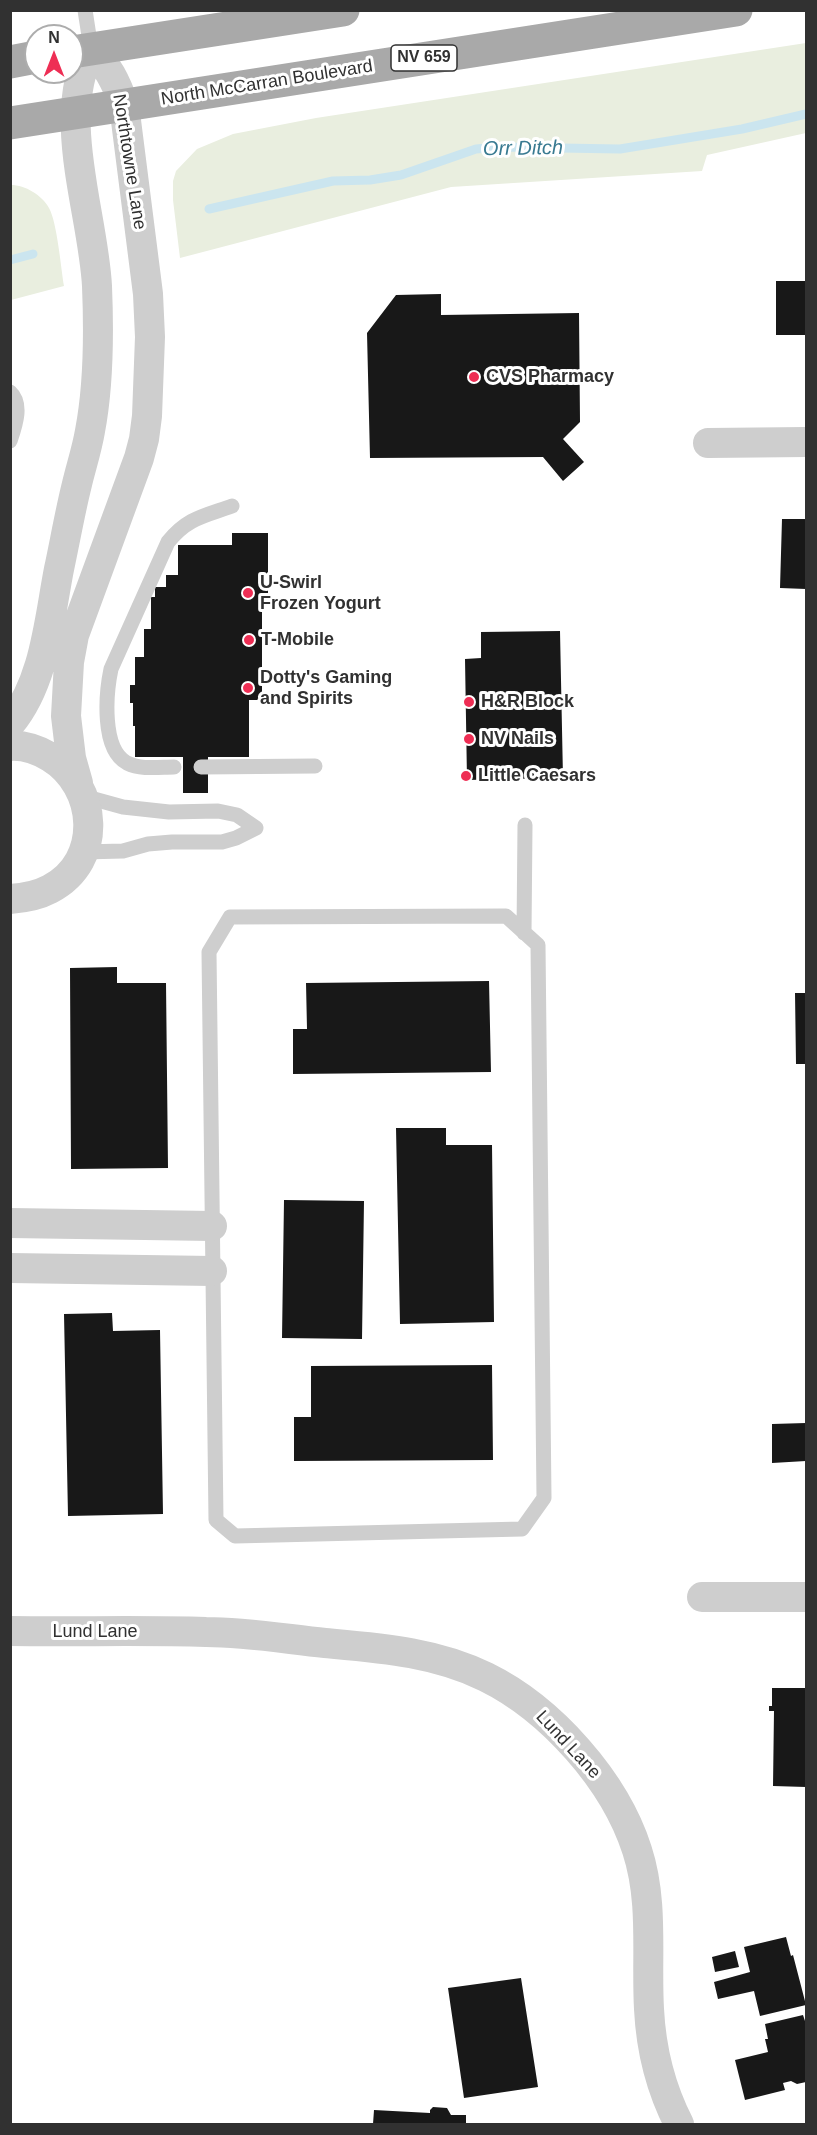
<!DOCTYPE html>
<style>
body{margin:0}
#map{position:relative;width:817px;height:2135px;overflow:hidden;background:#fff;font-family:Arial,sans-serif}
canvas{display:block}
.frame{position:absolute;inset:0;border:12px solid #313131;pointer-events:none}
.north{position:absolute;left:24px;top:24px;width:60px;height:60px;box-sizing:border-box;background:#fff;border:2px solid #adadad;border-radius:50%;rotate:0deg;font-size:16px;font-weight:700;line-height:24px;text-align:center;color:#313131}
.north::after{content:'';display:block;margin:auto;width:21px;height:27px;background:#ee2e54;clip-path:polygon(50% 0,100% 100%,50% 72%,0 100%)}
</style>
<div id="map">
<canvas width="817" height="2135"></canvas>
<div class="frame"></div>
<div class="north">N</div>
</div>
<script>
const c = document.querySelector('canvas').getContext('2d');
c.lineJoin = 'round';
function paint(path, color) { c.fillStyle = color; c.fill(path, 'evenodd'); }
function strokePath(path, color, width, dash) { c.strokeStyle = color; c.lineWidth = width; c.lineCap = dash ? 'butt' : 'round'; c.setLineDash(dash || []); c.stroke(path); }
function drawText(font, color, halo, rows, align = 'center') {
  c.font = font + ' Arial,sans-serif'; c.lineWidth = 6; c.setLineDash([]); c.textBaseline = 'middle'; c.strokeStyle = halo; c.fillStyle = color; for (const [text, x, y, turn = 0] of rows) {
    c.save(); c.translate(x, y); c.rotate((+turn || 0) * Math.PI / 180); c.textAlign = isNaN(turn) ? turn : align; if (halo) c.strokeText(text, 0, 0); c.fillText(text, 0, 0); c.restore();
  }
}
const green = new Path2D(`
 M806,43V133L707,155L702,171L451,187L180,258L173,200V181L176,171L197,149L233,134L316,118Z
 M11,185C25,185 42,195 49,208C57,222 61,268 64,286L11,300Z`);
const stream = new Path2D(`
 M209,209L333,181L370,180L401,175L476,149L500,147L620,149L742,129L806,114
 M10,260L33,254`);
const building = new Path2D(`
 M776,281H806V335H776Z
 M441,294V315L579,313L580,422L563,439L584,462L563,481L543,457L370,458L367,333L396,295Z
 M782,519H806V589L780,588Z
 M232,533H268V606H262V700H249V757H208V793H183V757H135V726H133V703H130V685H135V657H144V629H151V597H155V587H166V575H178V545H232Z
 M560,631L563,778L467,780L465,659L481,658V632Z
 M117,967V983H166L168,1168L71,1169L70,968Z
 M489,981L491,1072L293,1074V1029H307L306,983Z
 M795,993H806V1064H796Z
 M396,1128H446V1145H492L494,1322L400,1324Z
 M284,1200L364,1201L362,1339L282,1338Z
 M112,1313L113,1331L160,1330L163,1514L68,1516L64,1314Z
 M492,1365L493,1460L294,1461V1417H311V1366Z
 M806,1423V1461L772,1463V1424Z
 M772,1688H806V1787L773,1786L774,1711H769V1706H772Z
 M786,1937L791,1956L793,1955L806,2005L760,2016L754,1991L718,1999L714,1982L750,1972L744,1947Z
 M735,1951L739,1967L715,1972L712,1957Z
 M521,1978L538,2087L464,2098L448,1988Z
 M803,2015L806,2024V2082L797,2084L791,2081L783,2083L785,2090L745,2100L735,2060L768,2052L765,2039H768L765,2024Z
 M433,2107L447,2108L451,2115H466V2124H373L374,2110L430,2113V2110Z`);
const lane = new Path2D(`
 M85,10L91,49
 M10,392C23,404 15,426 10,441
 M174,767C160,767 141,770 127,763C101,749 106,693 111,669L168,542C187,518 204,516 232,506
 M201,767L315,766
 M83,796L123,807L169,812L218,811L237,815L256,828L236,838L222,842H172L148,844L123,851L83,852
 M506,916L538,945L544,1498L522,1529L235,1536L216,1520L209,952L230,917Z
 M524,933L525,825`);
const street = new Path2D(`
 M708,443L806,442
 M10,724C45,682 49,620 59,569C65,541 70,512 77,484C81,467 87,449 90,431C99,384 99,334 97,286C93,212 55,117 91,49C108,66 116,82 124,105L148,294L150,337L147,416L144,439L139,458L74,635L69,662L66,716L71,758L78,783
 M10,746C24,745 38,750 50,757C98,786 104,861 50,889C37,896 25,898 10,899
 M10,1223L212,1226
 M10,1268L212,1271
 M702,1597H806
 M10,1631C76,1632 141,1630 206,1632C246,1632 286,1639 325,1643C380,1648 436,1652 486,1677C551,1709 615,1781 637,1850C654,1902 646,1956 649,2009C651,2049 661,2089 679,2124`);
const primary = new Path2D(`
 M72,52L343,10
 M10,62L36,57
 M10,123L736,10`);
const markers = [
 [474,377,6,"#ee2e54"],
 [248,593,6,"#ee2e54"],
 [249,640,6,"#ee2e54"],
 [248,688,6,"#ee2e54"],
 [469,702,6,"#ee2e54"],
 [469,739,6,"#ee2e54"],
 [466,776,6,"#ee2e54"]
];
const shields = [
 [424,58,66]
];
const shieldNames = [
 ["NV 659",424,58]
];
const streetNames = [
 ["North McCarran Boulevard",267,83,-9],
 ["Northtowne Lane",129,162,81],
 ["Lund Lane",95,1632],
 ["Lund Lane",568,1745,47]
];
const poiNames = [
 ["CVS Pharmacy",486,377],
 ["U-Swirl",260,583],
 ["Frozen Yogurt",260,604],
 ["T-Mobile",261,640],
 ["Dotty's Gaming",260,678],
 ["and Spirits",260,699],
 ["H&R Block",481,702],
 ["NV Nails",481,739],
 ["Little Caesars",478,776]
];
const waterNames = [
 ["Orr Ditch",523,149,-1]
];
paint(green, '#e9eedf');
strokePath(stream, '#cbe5ef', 9);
paint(building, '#181818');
strokePath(lane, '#cecece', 15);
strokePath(street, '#cecece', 30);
strokePath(primary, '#a9a9a9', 33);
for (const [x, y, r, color] of markers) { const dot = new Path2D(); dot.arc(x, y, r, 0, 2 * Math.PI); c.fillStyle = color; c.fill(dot); strokePath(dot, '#fff', 2); }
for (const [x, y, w] of shields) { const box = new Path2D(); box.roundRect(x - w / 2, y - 13, w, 26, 4.5); c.fillStyle = '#fff'; c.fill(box); strokePath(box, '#313131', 1.5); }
drawText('bold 16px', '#313131', null, shieldNames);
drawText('18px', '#313131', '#fff', streetNames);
drawText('bold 18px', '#313131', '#fff', poiNames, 'left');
drawText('italic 20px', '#387a91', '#fff', waterNames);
</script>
